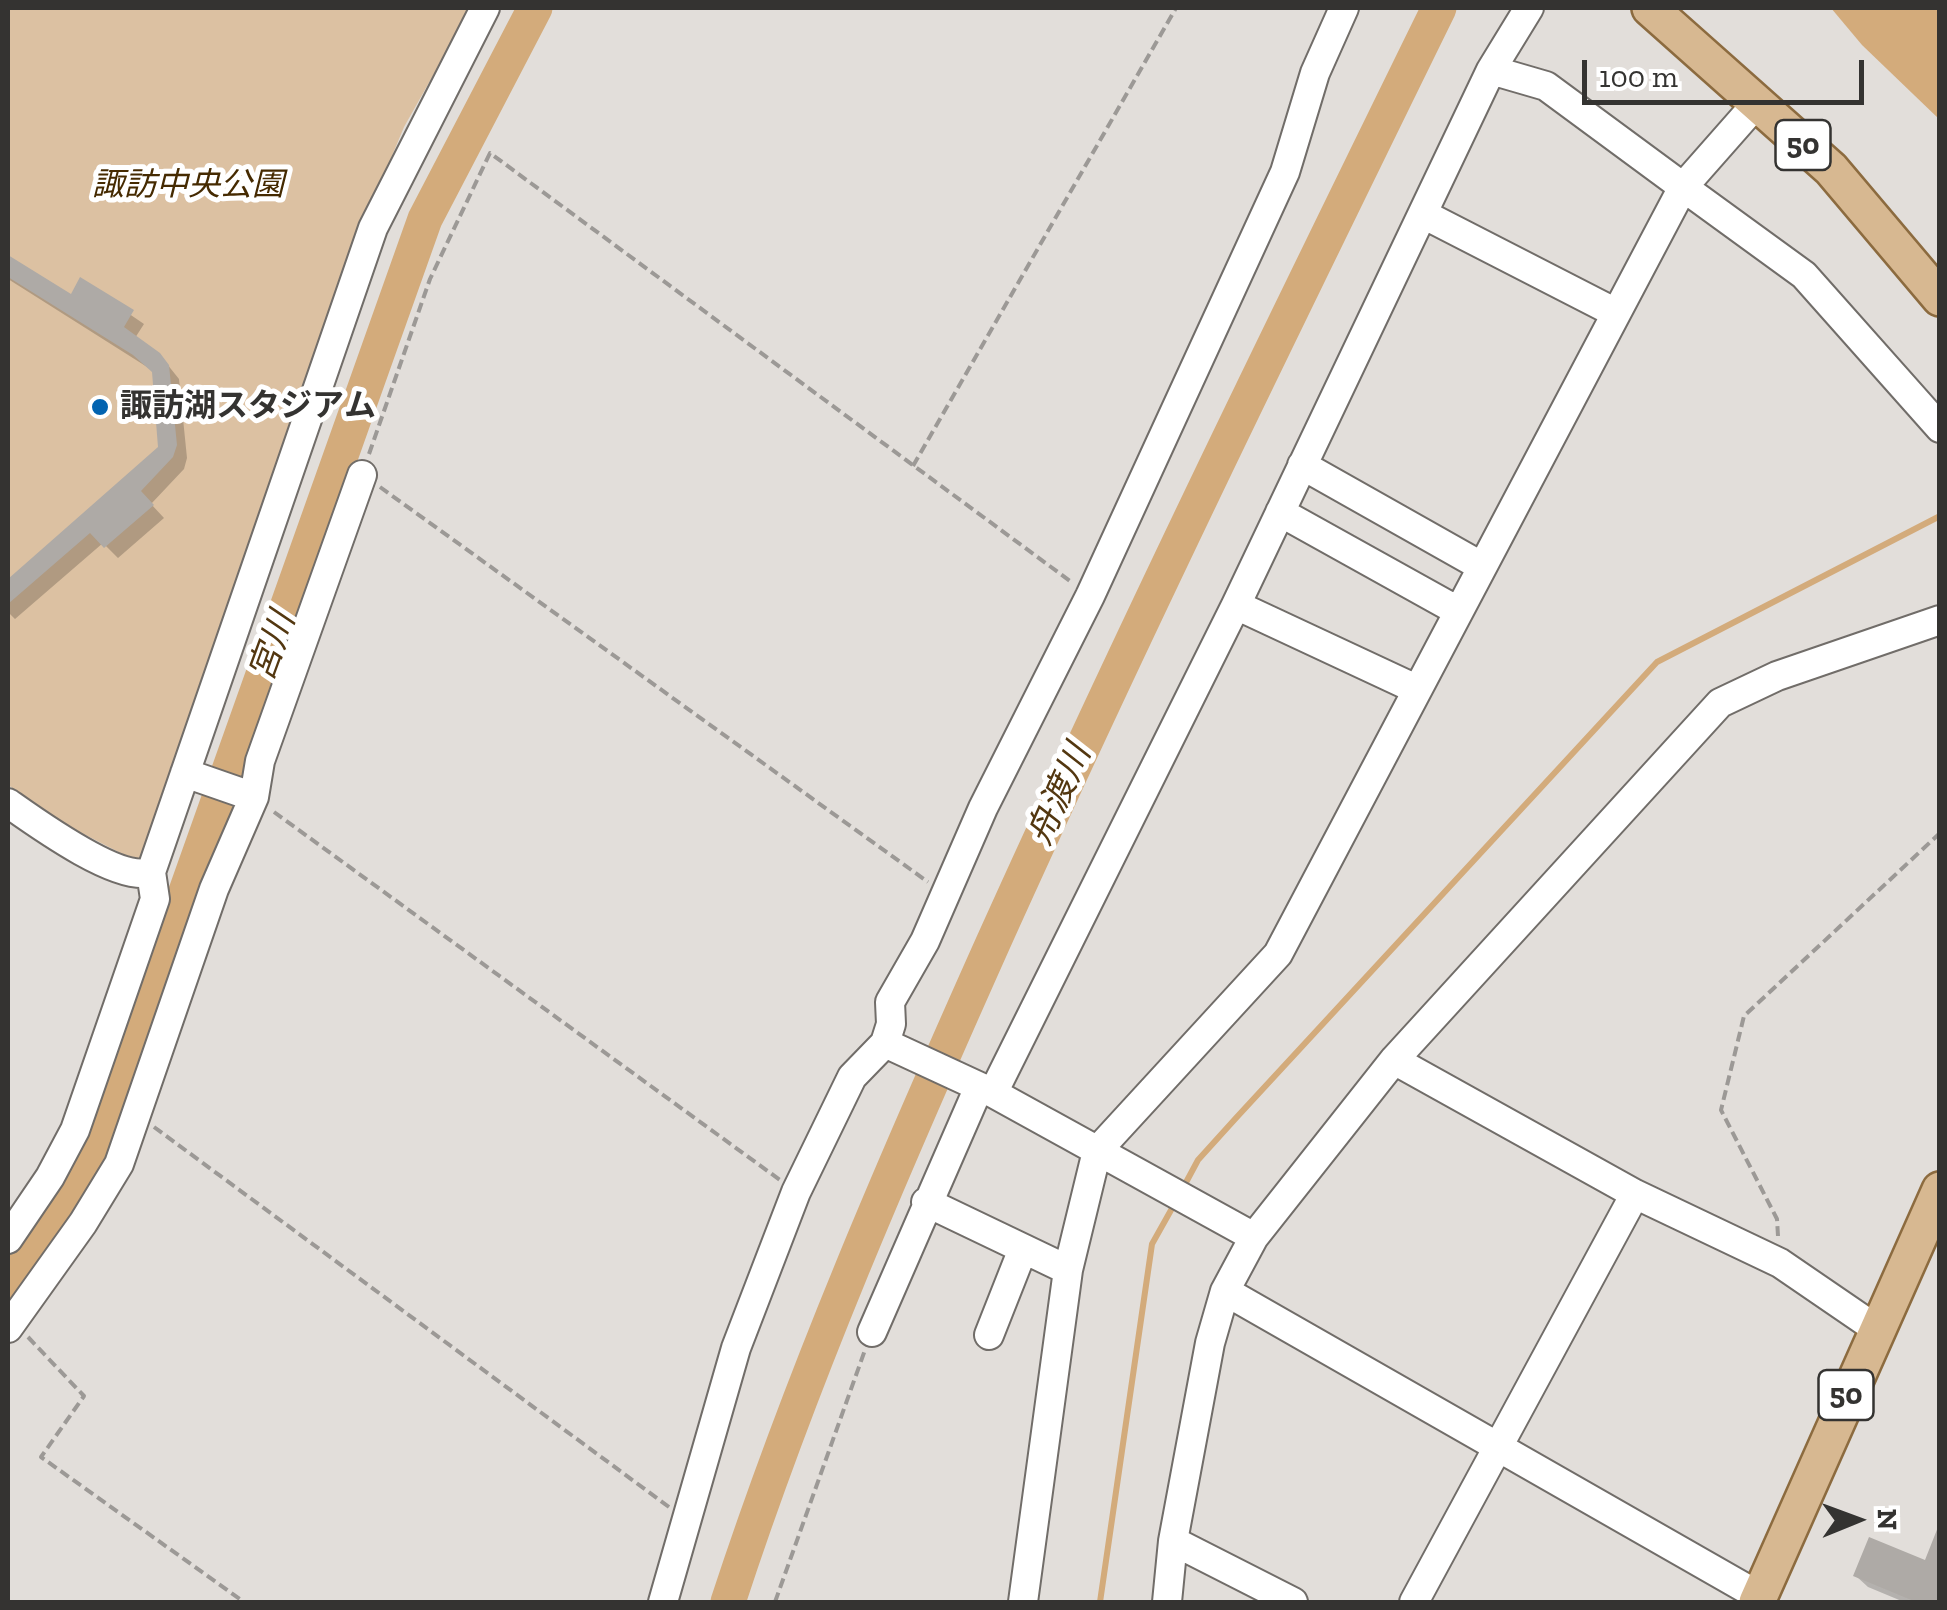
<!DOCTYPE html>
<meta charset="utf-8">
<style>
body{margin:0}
#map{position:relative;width:1947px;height:1610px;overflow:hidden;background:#e2deda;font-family:"Zilla Slab",serif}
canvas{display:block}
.frame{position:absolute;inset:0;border:10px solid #343331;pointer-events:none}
.north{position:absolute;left:1807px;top:1470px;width:100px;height:100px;-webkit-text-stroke:8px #fff;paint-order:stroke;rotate:89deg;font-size:28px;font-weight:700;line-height:40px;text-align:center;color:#343331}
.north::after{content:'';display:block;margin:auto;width:35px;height:45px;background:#343331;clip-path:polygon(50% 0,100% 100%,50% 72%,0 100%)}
.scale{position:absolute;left:1582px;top:60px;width:282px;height:45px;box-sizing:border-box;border:5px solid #343331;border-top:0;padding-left:12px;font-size:30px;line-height:35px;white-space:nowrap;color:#343331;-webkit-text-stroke:8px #fff;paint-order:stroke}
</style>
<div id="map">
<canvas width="1947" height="1610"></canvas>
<div class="frame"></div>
<div class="north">N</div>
<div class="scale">100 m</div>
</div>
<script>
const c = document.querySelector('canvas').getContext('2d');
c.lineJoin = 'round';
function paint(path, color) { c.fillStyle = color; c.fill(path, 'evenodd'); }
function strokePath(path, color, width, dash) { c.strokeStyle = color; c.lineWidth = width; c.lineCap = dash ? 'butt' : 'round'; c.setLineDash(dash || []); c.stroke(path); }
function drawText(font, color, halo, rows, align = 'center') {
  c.font = font + ' "Zilla Slab","Noto Sans JP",serif'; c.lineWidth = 10; c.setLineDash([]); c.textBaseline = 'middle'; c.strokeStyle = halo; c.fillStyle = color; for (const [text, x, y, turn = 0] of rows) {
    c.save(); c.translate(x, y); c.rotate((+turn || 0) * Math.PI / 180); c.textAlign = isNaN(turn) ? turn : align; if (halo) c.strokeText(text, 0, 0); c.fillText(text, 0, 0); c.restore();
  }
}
const green = new Path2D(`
 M8,8H471L404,127L357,240L145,856L134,860L72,828L8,785Z`);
const water = new Path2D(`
 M1831,8H1939V119L1862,45Z`);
const shadow = new Path2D(`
 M8,258L71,298L81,281L144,324L135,338L159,354L179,379L187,458L184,469L151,504L164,518L118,558L103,543L15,619L8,612V582L161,448L155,372L8,279Z
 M1940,1528V1602H1904L1868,1587L1856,1576L1927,1564Z`);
const stream = new Path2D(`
 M1183,1188L1198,1160L1236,1118L1657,662L1940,516
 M1100,1602L1152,1244L1175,1203`);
const river = new Path2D(`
 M8,1282L93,1153L425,219L535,8
 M728,1602C802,1376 896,1160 993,943C1135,628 1287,318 1439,8`);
const building = new Path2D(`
 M8,255L71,294L80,277L134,310L124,327L160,353L169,365L177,445L173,457L141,491L154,505L104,548L90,533L8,604V579L158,447L152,372L133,355L8,277Z
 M1940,1522V1602H1916L1853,1576L1869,1537L1925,1560Z`);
const path = new Path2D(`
 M369,454L430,279L490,153L1070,581
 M913,466L1176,8
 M380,487L928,882
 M274,812L780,1180
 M154,1127L669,1507
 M1778,1236L1777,1219L1721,1110L1744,1016L1940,833
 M28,1337L84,1396L41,1457L244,1602
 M775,1602L865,1350`);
const minor = new Path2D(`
 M1529,8L1491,70L1546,86L1683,187L1757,103
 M1423,214L1614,312
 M1302,465L1481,566
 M1280,512L1458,611
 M1236,605L1416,689
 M185,773L254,797
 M8,803C35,822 119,883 151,872L373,228L485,8
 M885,1043L993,1093L1254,1237
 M1394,1060L1635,1194L1780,1263L1875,1328
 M993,1093L1236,605L1491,70
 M926,1202L1068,1270
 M8,1239L50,1177L75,1130L155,899L151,872
 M1225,1291L1759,1596
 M8,1328L83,1223L119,1164L214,889L254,797L260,761L362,475
 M872,1332L979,1087
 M989,1335L1023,1249
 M1173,1541L1293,1602
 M663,1602L736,1348L796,1192L852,1077L885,1043L891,1024L890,1002L925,941L983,808L1090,596L1285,172L1315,73L1344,8
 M1023,1602L1068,1270L1097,1151L1278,954L1683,187L1804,275L1940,428
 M1167,1602L1173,1541L1210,1343L1225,1291L1254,1237L1394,1060L1720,703L1777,676L1940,620
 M1414,1602L1635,1194`);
const major = new Path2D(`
 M1650,8L1831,169L1940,298
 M1757,1602L1940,1190`);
const markers = [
 [100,407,10,"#0263b0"]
];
const shields = [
 [1803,145,55],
 [1846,1395,55]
];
const shieldNames = [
 ["50",1803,145],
 ["50",1846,1395]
];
const parkNames = [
 ["諏訪中央公園",188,186]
];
const poiNames = [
 ["諏訪湖スタジアム",120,407]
];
const waterNames = [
 ["宮川",273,647,-70],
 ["舟渡川",1060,795,-66]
];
paint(green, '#dcc1a2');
paint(water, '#d3ab7b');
paint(shadow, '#0003');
strokePath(stream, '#d3ab7b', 6);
strokePath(river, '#d3ab7b', 35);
paint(building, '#aeaaa6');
strokePath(minor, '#716d69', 32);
strokePath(major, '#8c6b3f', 40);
strokePath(path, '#9c9996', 4, [10, 5]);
strokePath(minor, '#fff', 28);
strokePath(major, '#d7b891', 35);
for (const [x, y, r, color] of markers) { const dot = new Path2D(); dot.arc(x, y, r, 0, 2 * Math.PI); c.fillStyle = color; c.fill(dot); strokePath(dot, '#fff', 4); }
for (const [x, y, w] of shields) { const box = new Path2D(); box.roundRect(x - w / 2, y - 25, w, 50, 8); c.fillStyle = '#fff'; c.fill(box); strokePath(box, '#343331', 2.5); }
drawText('bold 30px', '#343331', null, shieldNames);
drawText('italic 32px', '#452a01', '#fff', parkNames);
drawText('bold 32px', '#343331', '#fff', poiNames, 'left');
drawText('italic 35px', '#533710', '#fff', waterNames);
</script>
